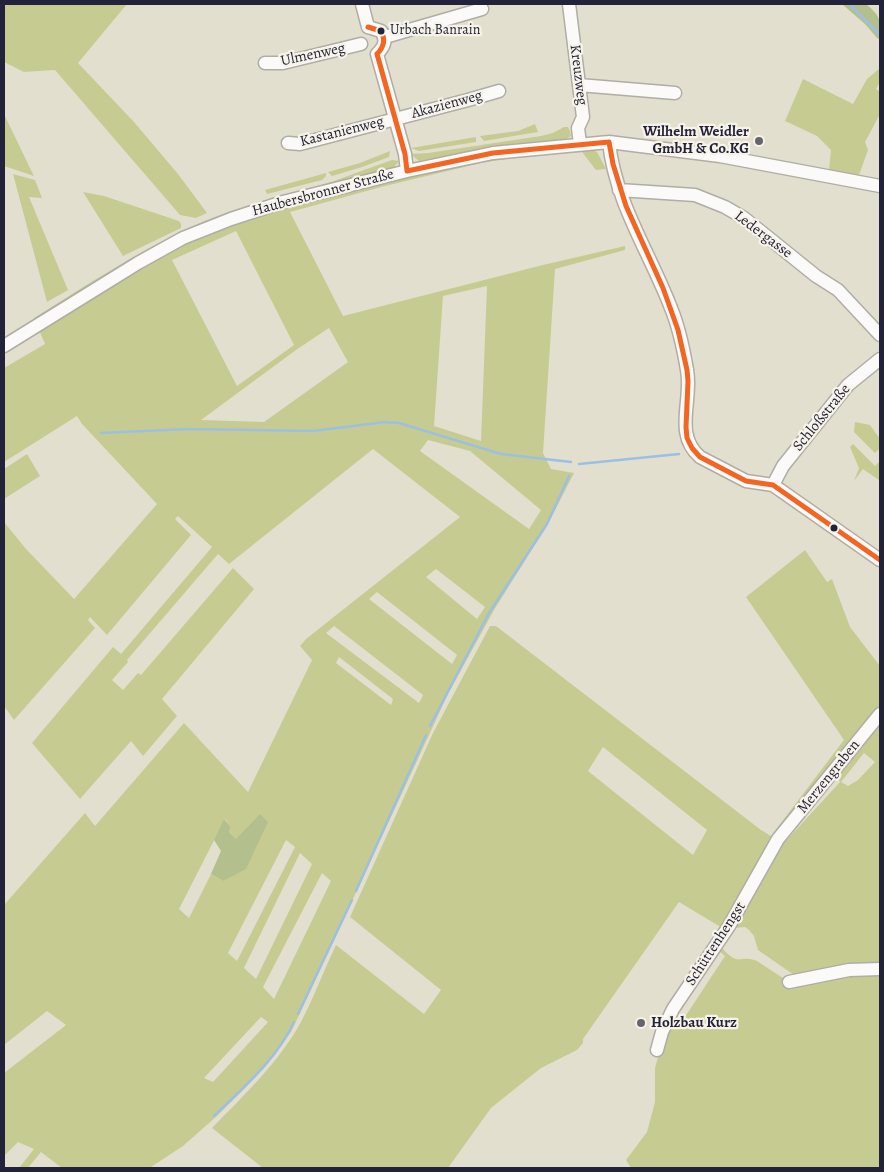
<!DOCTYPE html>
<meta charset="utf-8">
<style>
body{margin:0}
#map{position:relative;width:884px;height:1172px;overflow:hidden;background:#e3dfcf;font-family:Alegreya,serif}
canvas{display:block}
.frame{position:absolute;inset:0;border:5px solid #22223b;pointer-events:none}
</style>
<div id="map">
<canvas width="884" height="1172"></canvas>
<div class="frame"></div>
</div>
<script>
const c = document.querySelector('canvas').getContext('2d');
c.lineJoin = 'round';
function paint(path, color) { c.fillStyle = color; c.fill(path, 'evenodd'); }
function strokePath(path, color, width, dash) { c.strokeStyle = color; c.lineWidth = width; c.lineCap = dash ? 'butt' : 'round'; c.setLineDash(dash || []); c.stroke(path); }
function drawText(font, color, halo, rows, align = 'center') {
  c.font = font + ' Alegreya,serif'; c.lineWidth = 4.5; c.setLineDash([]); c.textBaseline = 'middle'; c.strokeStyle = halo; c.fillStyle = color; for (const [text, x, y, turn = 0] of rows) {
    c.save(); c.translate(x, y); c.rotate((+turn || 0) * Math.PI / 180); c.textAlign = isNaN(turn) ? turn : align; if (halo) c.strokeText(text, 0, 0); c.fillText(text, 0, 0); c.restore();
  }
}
const green = new Path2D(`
 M4,4H127L78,63L134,122L178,174L207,213L196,218L180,215L55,70L24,72L4,62Z
 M880,68V82L876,89L880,92V114L865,142L868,150L859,175L829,170L831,150L817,136L785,121L803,79L853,104L867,79Z
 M4,114L30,168L34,176L4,166Z
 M535,124L538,132L484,141L480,136L518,131Z
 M564,127H568L570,131L571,136L566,139L510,144L419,161L410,154L428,153L541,136L553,133Z
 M476,137V142L419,151L411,148Z
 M591,149L597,152L606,169L596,170L582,152L518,157L481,163L385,186L290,212L343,316L543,265L625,246V250L555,269L543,453L551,469L574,473L548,524L494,610L448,694L302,1009L291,1032L272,1057L248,1085L217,1116L183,1146L151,1167L62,1168L41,1152L28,1168H19L34,1149L18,1142L4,1156V1073L66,1025L47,1011L4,1045V905L85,813L95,826L184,723L248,792L312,660L300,646L306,639L460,517L373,449L229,564L218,554L127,660L128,662L112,680L123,690L138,673L141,675L233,568L254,589L162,699L177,716L143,756L131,741L80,799L32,743L113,647L121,654L212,547L178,516L175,519L191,535L107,635L90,617L88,620L95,628L14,720L4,706V522L26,549L74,599L157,504L82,424L77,416L4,462V368L45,344L39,330L139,267L190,241L281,207L485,157ZM236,231L294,345L237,386L172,260ZM487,286L481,441L434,426L443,296ZM329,328L348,362L264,422L201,420L296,350ZM428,440L470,451L541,510L529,529L420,451ZM436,569L485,607L477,619L426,577ZM377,592L457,655L452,664L369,599ZM334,626L423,695L419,703L326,633ZM339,657L393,699L391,705L336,663ZM225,819L231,827L229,832L236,839L223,881L211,874L189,918L179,909ZM286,840L295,847L237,961L228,953ZM300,853L312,864L256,979L244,968ZM322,873L331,881L274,999L263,987ZM261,1017L268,1022L213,1082L204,1078Z
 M390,151L389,157L362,167L332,176L328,172L360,163Z
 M392,160L399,161L394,167L385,171L231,215L34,322V318C85,286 135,253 189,228C235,206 285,196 334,181C353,174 372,167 392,160Z
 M326,173V176L322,180L267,194L265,190Z
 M13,174L35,180L42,198L29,197L68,290L47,302Z
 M83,192L104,196L179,221L181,224V228L123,256Z
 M855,422L870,425L880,439V448L875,453L854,432Z
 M853,444L875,466L880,461V481L863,469L854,481L859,468L850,447Z
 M27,454L40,476L4,499V469Z
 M805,550L827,582L832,579L850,627L880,666V707L780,830L774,832L844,740L746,597Z
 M490,626H496L761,830L771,836L773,844L782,845L840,782L837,777L790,834L880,717V964L794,975L758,950L754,936L749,930L745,927L724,929L679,902L583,1039V1043L577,1050L541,1068L491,1108L448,1168H263L212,1128C244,1095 279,1062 301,1022C314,997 324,970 336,945L424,1014L441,990L350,917L433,733ZM603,747L707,830L693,855L588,771ZM864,753L875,762L858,780L848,786L841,782Z
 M722,948C740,968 738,954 757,961L789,982L880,971V1168H631L626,1160L647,1132L655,1102V1068L665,1032L669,1024L677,1029L725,956L719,951Z`);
const forest = new Path2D(`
 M842,4H866C881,17 880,18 880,37L878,39L865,24Z
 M260,814L268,822L246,869L223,881L211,874L221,851L214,840L224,819L231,827L229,832L236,839Z`);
const stream = new Path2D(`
 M849,4L880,35
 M101,433L189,429L313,431L385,422L399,423L501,454L571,462
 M579,464L679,454
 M430,726L489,613L547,524L569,476
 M356,891L426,735
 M298,1014L352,900
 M214,1116C243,1088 277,1059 294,1022`);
const minor = new Path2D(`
 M362,4L368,27
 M569,4L583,117L578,128L580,144
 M368,27L381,31C387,40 385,46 377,54
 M385,37L482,9
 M377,54L405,154L407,171
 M265,63H283L361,44
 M579,85L675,93
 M609,142C615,202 650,253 671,308C678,325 684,352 687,370C693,400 673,434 700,457L746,481L773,485L880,560
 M288,143L300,144L468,100L499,91
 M619,190L695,195L725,207L744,218L816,276L838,290L880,335
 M4,346L138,263L183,238L231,219L283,202L407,171L493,153L609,142L720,156L880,186
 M773,485L783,466L848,385L880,359
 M789,982L849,970L880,969
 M657,1050L662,1032L673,1009L729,926L778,839L880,714`);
const bus1 = new Path2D(`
 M368,27L381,31C386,40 384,47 377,54
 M377,54L405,154L407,171
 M609,142L613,164L626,206L663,288L678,330L687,370L688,381L686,427L687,438L692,448L700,457L746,481L773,485L880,560
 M407,171L493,153L609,142`);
const markers = [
 [381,31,4.5,"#22223b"],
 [759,141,5,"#66646f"],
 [834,528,4.5,"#22223b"],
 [641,1023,5,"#66646f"]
];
const busNames = [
 ["Urbach Banrain",390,31]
];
const streetNames = [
 ["Ulmenweg",313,55,-12],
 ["Kreuzweg",578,75,83],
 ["Akazienweg",447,105,-15],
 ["Kastanienweg",342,132,-14],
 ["Haubersbronner Straße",323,193,-15],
 ["Ledergasse",763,235,37],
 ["Schloßstraße",822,418,-51],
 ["Merzengraben",829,777,-51],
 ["Schüttenhengst",716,944,-57]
];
const poiNames = [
 ["Wilhelm Weidler",749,132],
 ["GmbH & Co.KG",749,149],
 ["Holzbau Kurz",651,1023,"left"]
];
paint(green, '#c6cc91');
paint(forest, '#b3bf8c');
strokePath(stream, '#9cbfe2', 2.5);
strokePath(minor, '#afada5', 15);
strokePath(minor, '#fbfaf8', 12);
strokePath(bus1, '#f26522', 5);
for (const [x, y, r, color] of markers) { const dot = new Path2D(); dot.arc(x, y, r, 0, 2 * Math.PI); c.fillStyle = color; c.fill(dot); strokePath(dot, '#f7f3e8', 2); }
drawText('14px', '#22223b', '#f7f3e8', busNames, 'left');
drawText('15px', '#22223b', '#f7f3e8', streetNames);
drawText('bold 15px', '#22223b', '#f7f3e8', poiNames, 'right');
</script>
